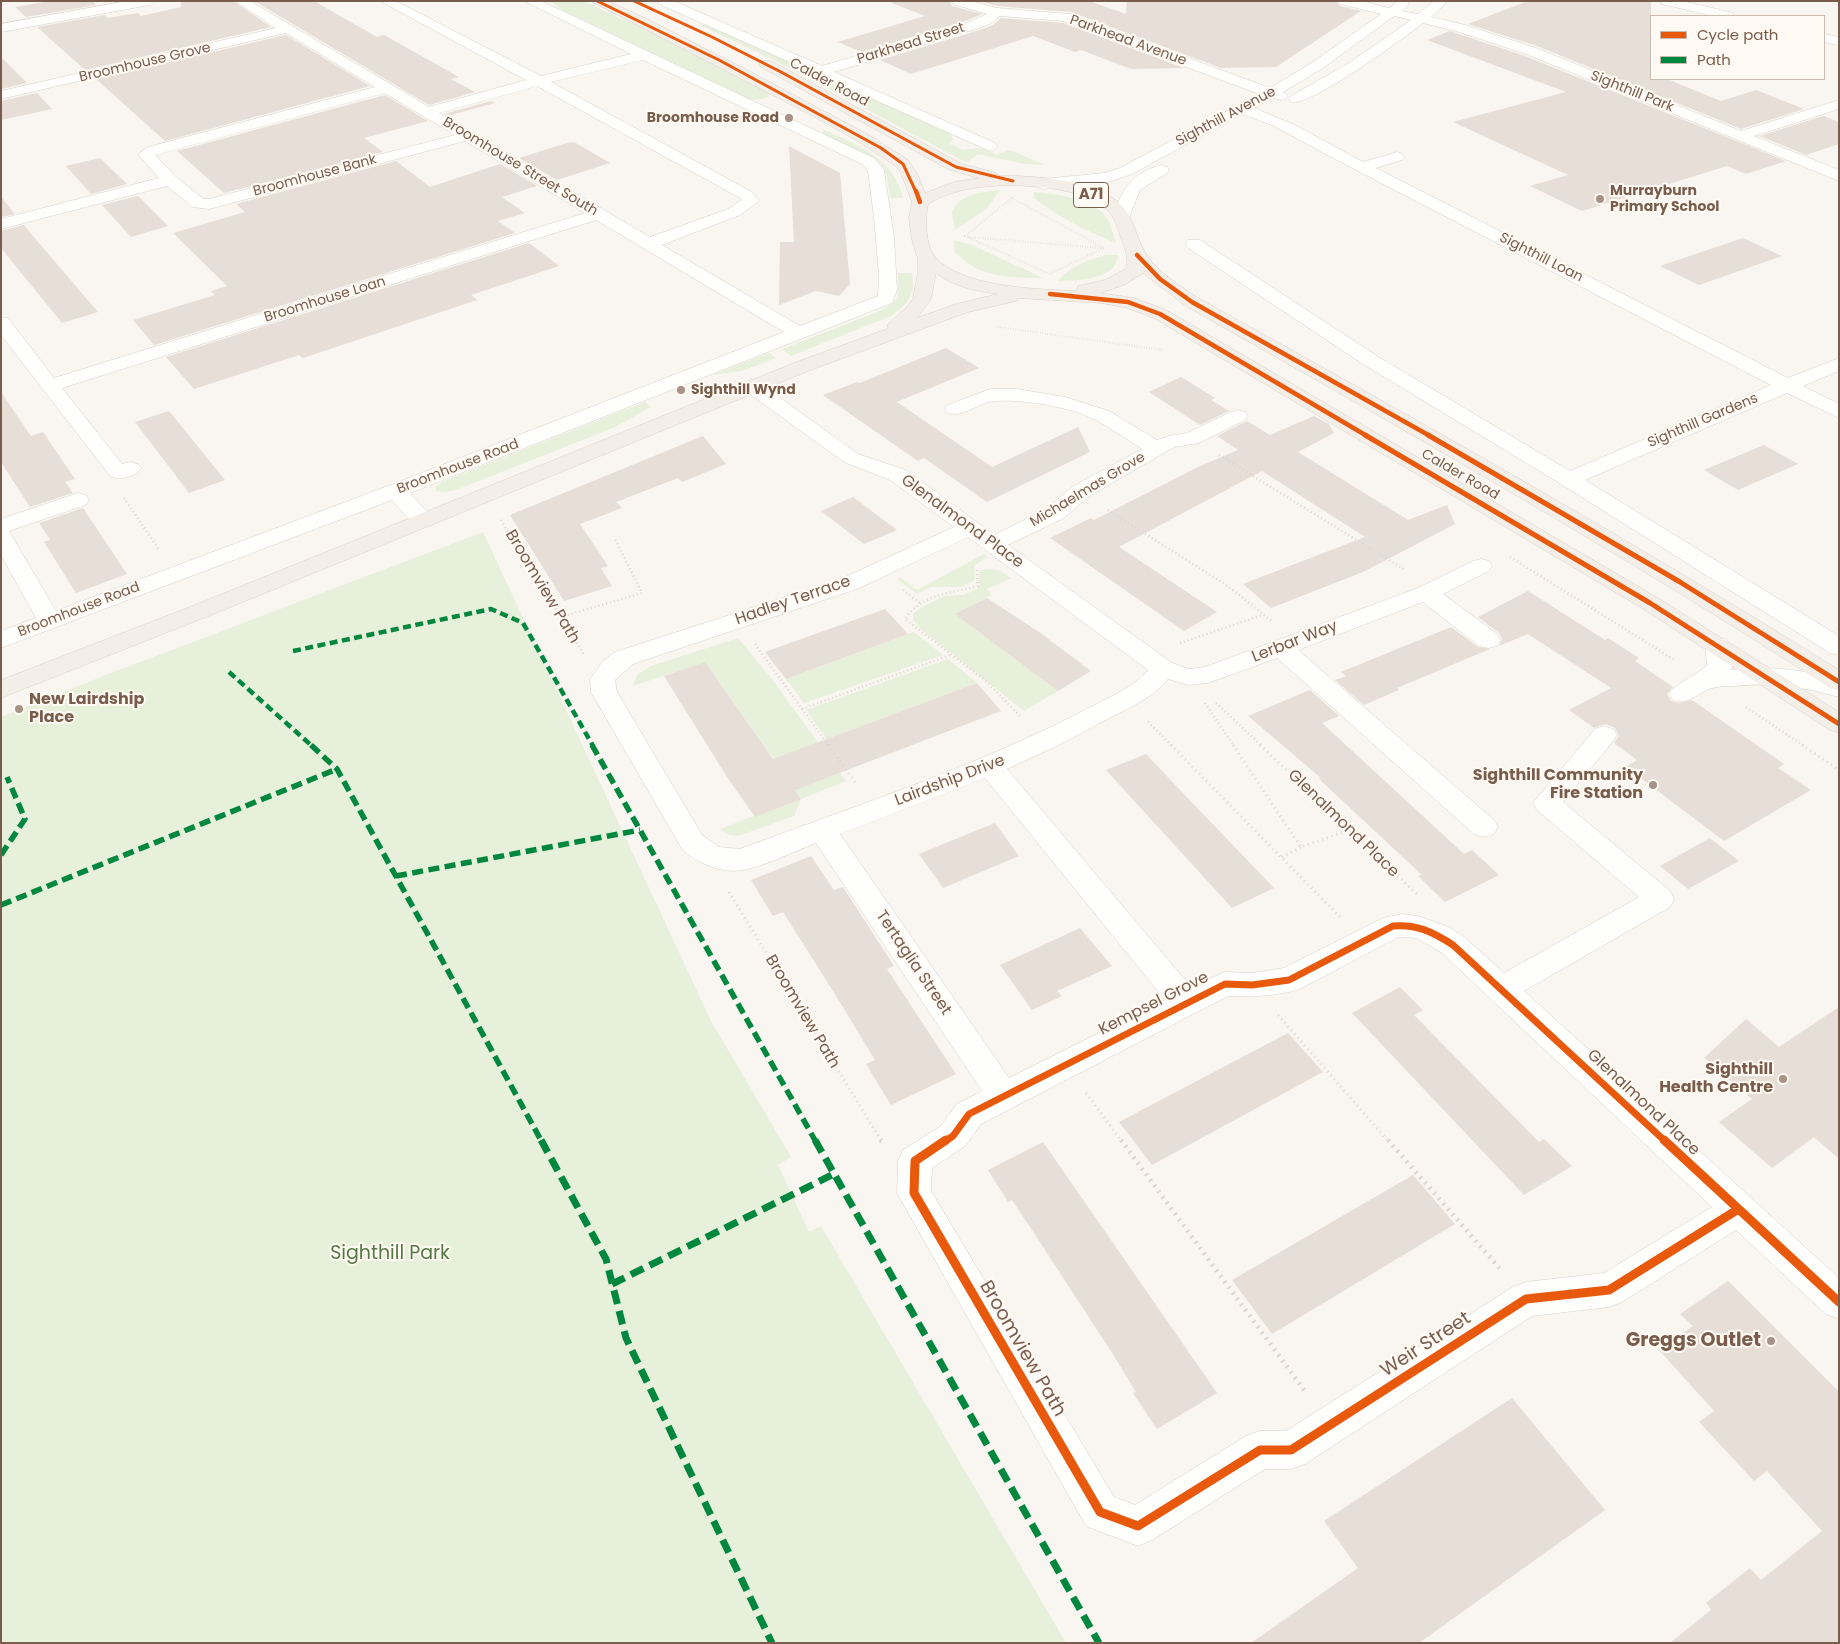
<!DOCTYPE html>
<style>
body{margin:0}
#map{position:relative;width:1840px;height:1644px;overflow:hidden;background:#f9f5f0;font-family:Poppins,sans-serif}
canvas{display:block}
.frame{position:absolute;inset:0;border:2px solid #7a5c4d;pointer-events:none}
.legend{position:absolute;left:1650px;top:15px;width:175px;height:65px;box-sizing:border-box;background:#fffaf3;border:1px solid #cabbb1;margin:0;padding:6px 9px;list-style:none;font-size:15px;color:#7a5c4d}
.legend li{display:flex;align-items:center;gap:10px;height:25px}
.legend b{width:25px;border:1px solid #cabbb1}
</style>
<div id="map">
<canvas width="1840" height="1644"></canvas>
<div class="frame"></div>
<ul class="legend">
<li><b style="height:6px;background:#e8590c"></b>Cycle path</li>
<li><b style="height:6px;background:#00873e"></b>Path</li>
</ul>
</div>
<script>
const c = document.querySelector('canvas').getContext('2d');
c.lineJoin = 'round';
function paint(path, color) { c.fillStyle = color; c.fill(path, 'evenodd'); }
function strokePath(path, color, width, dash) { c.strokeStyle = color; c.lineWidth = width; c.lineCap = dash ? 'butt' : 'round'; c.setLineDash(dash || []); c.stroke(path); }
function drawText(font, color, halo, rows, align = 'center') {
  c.font = font + ' Poppins,sans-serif'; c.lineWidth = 4; c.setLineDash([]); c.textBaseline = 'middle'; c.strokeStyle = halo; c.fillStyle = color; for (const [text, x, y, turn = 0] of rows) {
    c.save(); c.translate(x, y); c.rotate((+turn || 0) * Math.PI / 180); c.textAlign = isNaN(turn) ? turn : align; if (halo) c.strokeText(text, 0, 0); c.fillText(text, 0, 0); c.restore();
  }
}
const green = new Path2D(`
 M550,1H583L644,29L768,93V97L763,99L751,100L562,10Z
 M707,24L951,133L953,140L949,143L963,150L981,148L997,155L1010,150L1045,165L1025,164L978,154L967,163L784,65L702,26Z
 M822,129C856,144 894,158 903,198H890C888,185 889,172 879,162L824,135Z
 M1000,190L987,208L955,230L952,212C959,194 982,192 1000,190Z
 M1034,192C1055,194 1093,198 1106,217C1111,224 1113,235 1116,243C1086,231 1059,217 1034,198Z
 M954,240L972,245L1043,278C1012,278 978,278 955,252Z
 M1107,255H1118C1116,281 1077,280 1058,281C1069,267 1091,259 1107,255Z
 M898,273H912C915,296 909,303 891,316L791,356L782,349L882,310C901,299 899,295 898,273Z
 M769,353L776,358L742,371L712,375Z
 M645,402L651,407L613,428L456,490L442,492L436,491L435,487L444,481Z
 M483,532L711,1021L791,1157L778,1165L809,1232L821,1226L1066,1643H1V717L106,675Z
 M984,554L987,557L974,566L975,580L961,587H931L917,594L897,579L901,578L917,590Z
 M986,569L999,570L1011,578L987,589L992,595L956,614L1058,691L1024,711L923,631L913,620V614L919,609L944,596L964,595L979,588V571Z
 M914,632L943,655L804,703L786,679Z
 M738,638L772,679L846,781L801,799L794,816L738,836L729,835L720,829L801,798L705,662L633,686L637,675L651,666Z
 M948,659L977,683L827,739L806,710Z`);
const building = new Path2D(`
 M50,1H93L96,5L26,17L15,7Z
 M181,1H233L271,27L85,70L37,27L105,15L107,18L138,13L141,16L181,7Z
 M254,1H314L377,37L384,35L459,77L451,79L475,92L429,105Z
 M892,1H949L952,6L982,14L968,20L861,52L838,42L925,16L892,3Z
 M979,1H1089L1126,14L1127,1H1336L1340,6L1361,11L1276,67L1221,68L1071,12L997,6Z
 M1528,1H1651V79H1667L1721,101L1756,90L1804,109L1741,129L1537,46L1468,24Z
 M1001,18L1063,23L1184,68L1131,69L1081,50L1075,52L1033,36L911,74L880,60L980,30L993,25Z
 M1450,31L1525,56L1786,161L1746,174L1727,166L1582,211L1530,186L1568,175L1453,122L1566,92L1427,40Z
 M286,35L370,86L165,141L96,79Z
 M1,57L27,83L1,89Z
 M37,93L52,109L1,120V101Z
 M385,95L428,121L364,138L383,152L224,193L177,151Z
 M491,101L495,103L447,116L444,114Z
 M1823,116L1839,122V144L1806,155L1760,136Z
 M574,142L610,163L557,180L519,158L567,143Z
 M789,146L840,173L850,284L839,296L816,291L779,305L780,242H794Z
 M100,158L127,184L91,194L66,166Z
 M396,161L430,187L500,164L537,186L502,197L525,213L498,221L515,233L154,345L133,320L215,295L211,291L227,286L173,233L245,212L236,204Z
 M138,196L168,226L131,237L102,205Z
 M1,197L15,214L1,217Z
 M24,225L33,236L98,312L62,323L1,248V231Z
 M1743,238L1782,256L1699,285L1660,266Z
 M529,243L559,266L471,295L477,300L303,358L299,355L194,389L166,357Z
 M946,348L979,368L897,402L992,467L1078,427L1090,452L987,502L924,458L918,461L823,395L857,382L860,383Z
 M1181,377L1215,398L1211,400L1229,411L1200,425L1149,392Z
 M1,392L31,436L43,432L75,479L65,482L73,493L30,507L1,462Z
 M169,411L225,480L189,493L135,422Z
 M1314,416L1329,424L1334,433L1298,452L1408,520L1447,505L1455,524L1363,572L1271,608L1243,584L1365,537L1262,471L1119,547L1217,612L1184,631L1050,538L1091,518L1094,520L1198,467L1238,450L1217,436L1247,421L1270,435Z
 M703,436L726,464L682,482L678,478L616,502L622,508L580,524L608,566L601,568L612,586L564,601L510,515Z
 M1764,445L1798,464L1738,490L1704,470Z
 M853,497L897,530L864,544L821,511Z
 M83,508L127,574L76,593L44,542L50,540L39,523Z
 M1528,591L1605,640L1608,638L1639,658L1635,661L1673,687L1667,694L1671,701L1679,703L1692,700L1784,764L1778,768L1811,790L1724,841L1626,767L1637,760L1614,743L1619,736L1615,728L1605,724L1594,728L1569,710L1611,688L1528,634L1499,646L1502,639L1499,633L1478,617Z
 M987,598L1039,632L1091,671L1058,691L955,614Z
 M885,609L908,634L786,679L765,652Z
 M1451,627L1478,647L1490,649L1397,688L1399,690L1364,705L1335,680L1346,676L1341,672Z
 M705,662L773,759L977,683L1001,711L795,790L801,799L755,817L727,777L664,676Z
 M1310,690L1339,716L1322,723L1464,854L1472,850L1499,875L1445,902L1418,876L1422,875L1319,779L1321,778L1248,716Z
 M1146,754L1180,790L1274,888L1232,908L1106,770Z
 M995,823L1019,856L943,888L919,854Z
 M1710,838L1739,861L1688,889L1660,866Z
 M811,856L834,890L843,887L894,966L887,969L956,1074L891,1105L866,1064L875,1060L833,991L783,912L773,916L751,880Z
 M1080,928L1112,966L1057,991L1062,996L1032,1010L1000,965Z
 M1400,987L1423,1010L1414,1015L1539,1142L1544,1139L1572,1166L1524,1195L1352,1013Z
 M1839,1007V1159L1814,1137L1772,1168L1719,1122L1752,1099L1704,1058L1746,1019L1779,1047Z
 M1288,1033L1323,1072L1152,1165L1119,1122Z
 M1043,1142L1217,1393L1157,1429L1133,1393L1136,1392L1114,1356L1032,1230L1012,1200L1008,1202L988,1170Z
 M1413,1175L1455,1224L1272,1334L1232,1280Z
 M1728,1281L1839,1392V1643H1670L1711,1610L1706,1603L1750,1568L1761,1580L1822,1531L1767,1471L1754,1481L1699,1422L1714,1411L1659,1350L1693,1326L1680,1314Z
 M1512,1398L1605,1510L1419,1643H1251L1358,1568L1324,1521Z`);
const pathFar3 = new Path2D(`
 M1012,198L1104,248L1050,274L965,236Z
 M968,237L1101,248
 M998,327L1163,350`);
const pathFar2 = new Path2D(`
 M1219,455L1405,570
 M124,498L160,551
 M1108,510L1229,587L1272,621
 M501,520L584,655
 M1510,557L1676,661
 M977,570L978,586C951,593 922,594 905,619L987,682L1021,717
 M903,590L920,603
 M560,617L642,593L615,539
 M1180,643L1263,615
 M755,644L829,746
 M1205,703L1234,746
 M1216,703L1262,746
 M1746,707L1804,746
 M802,709L950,655
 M1148,722L1172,746`);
const pathFar1 = new Path2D(`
 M828,745L857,785
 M1171,745L1340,917
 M1233,745L1301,847L1349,830
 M1260,745L1418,895
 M1802,745L1839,770
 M1282,857L1301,847
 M729,892L882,1142
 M1278,1015L1389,1142
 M1086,1093L1122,1142`);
const path = new Path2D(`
 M880,1140L885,1143
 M1121,1140L1307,1394
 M1388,1140L1501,1270`);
const minor = new Path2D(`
 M127,1H156L150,5L1,32V24Z
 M235,1H250L429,107L526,80L380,1H396L541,76L631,54L524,1H541L874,158L884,170L894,238L897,290L892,303L410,493L434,520L431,525C413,529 404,512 392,500L1,648V631L36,618L1,555V519L78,493L86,495L89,500L86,505L9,531L56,611L388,486L784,332L596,220L62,388L122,464L131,462L138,464L142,468C135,477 121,480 111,477L1,335V317L8,318L54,378L585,213L465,141L209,209L193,207L167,186L1,229V219L159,178L138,154L148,147L375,87L286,33L1,99V91L276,28ZM643,60L862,164L868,171L874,217L879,276L878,296L800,326L662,245L740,215L759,201L752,192L551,82ZM537,86L740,198L742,200L728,209L650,237L439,113ZM385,93L455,135L209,199H203L176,177L155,155Z
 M657,1H674L822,66L969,22L987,14L953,4L951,1H971L997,8L1070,14L1270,88L1313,62L1381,14L1340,4L1338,1H1362L1389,8L1398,1H1407L1409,4L1402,11L1418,14L1434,1H1448L1431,17L1465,25L1536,48L1741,131L1839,100V109L1754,136L1839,170V181L1526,54L1456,31L1423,23C1404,38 1310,107 1291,102L1289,99L1291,96L1349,63L1411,20L1394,16L1323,68L1283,92L1288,96L1286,99L1281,100L1273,98L1254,108L1295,125L1363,162L1397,152L1402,154L1405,157L1402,160L1376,168L1788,378L1839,358V371L1803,386L1839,404V418L1787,393L1585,480L1839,636V655L1830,653L1561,484L1363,364L1188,248L1185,244L1188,240H1200L1377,356L1570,471L1771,385L1331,157L1274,126L1242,114L1132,174L1106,183L1043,189L1037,187L1035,184L1037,181L1043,179L1104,173L1120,168L1259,94L1063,21L1000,16L992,23L979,28L834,72L995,143L998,146L995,149L990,151L659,4Z
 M1660,1H1683L1733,13L1734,16H1713L1662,4Z
 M1824,34L1839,37V45L1824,42Z
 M1161,165L1167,167L1169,170L1167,173L1140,190L1128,220H1116L1114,216C1120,190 1134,172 1161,165Z
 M754,382L761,384L858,454L906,470L994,535L1048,508L1072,487L1142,449C1127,439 1112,429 1096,420C1071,407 1024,399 995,401C978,402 965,418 948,413L945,409L948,405L990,389H1017L1065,397L1109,411L1157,440L1169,436L1187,433L1231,412L1238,410L1245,412L1248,416L1245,420L1199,443L1174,447L1088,497L1064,518L1008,545L1172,663L1189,669L1205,667L1418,588L1473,561L1481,559L1489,561L1492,566L1489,571L1443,594L1497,634L1500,640L1497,646L1488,648L1479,646L1423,602L1298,650L1494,820L1498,827L1494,834L1484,837L1474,834L1277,658L1208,683L1188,685L1168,679C1154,697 1131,707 1111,717C1077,736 1043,753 1007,769L1191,987L1225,972L1252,973L1284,968L1383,918L1402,914L1418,916L1449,927L1464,937L1504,973L1639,897L1537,810L1533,803L1595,729L1604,726L1613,729L1617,735L1613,741L1563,802L1670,891L1674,899L1670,907L1524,991L1839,1278V1319L1826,1314L1736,1230L1622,1302L1609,1307L1532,1316L1305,1464L1291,1469H1265L1152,1540L1138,1546L1086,1526L897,1193L898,1161L903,1150L941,1126L957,1104L982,1091L816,843C795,851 765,866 743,870C722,874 697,863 682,849L591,692L590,679L603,661L615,652L841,579L954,527L890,480L844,462L747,392L744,388L747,384ZM968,537L1148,670C1132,689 1103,700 1081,712C972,768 855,806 740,849L719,847L702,835L617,692L615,680L633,664L857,589ZM985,778L1165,1000L1009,1078L840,834ZM1398,937L1417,938L1442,953L1712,1207L1604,1273L1526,1282L1513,1287L1286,1431H1260L1246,1436L1135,1505L1114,1497L931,1191L932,1168L965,1146L981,1124L1228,996C1252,997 1277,996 1300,989Z
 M1717,637L1726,639L1729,645L1732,667L1731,670C1770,666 1801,669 1839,680V697C1801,687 1775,682 1735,686C1728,686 1719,686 1712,688C1697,693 1690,705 1673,700L1669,694C1676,683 1696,676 1707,665L1705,645L1708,639Z`);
const major = new Path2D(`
 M591,1H608L651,21L747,70L867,134L908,160L917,173L925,193L954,182L979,178L950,170L761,67L759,64L761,61H771L962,164L997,173L999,176C1031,175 1096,180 1120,204C1134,217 1136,238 1146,254C1158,273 1181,286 1198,298C1414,418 1630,539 1839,670V690L1830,688C1620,552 1403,429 1186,306L1143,273L1124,285L1100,293L1134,298L1166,310L1658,598L1839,712V733L1830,730L1642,608L1154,318L1124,307L1101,303L1018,298L1016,301L968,312L808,371L211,615L1,698V680L195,605L794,363L887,329L888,324L905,309L913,299L918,272V259L912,240L909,218L912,202L901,173L896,166L856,140L813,116ZM1013,185C1041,187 1087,189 1108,211C1115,217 1117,227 1120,235C1125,248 1128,254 1127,268L1105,280L1078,286L1076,291C1038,289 962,288 935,257C925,245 925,218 928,204C955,188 982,186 1013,185ZM936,273C954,287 976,291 998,294L956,304L917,318L931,299Z`);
const quietFar2 = new Path2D(`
 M293,651L491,609L523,623L593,746
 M229,672L312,746`);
const quietFar1 = new Path2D(`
 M311,745L337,769L542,1142
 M592,745L816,1142
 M1,855L25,819L7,777
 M396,876L640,830
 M1,905L337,769`);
const quiet = new Path2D(`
 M541,1140L606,1259L626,1338L772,1643
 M815,1140L1099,1643
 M612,1284L834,1174`);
const cyclewayFar4 = new Path2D(`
 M597,1L719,60L881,148L903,164L916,192
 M634,1L712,37L781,72L956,167L1013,181`);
const cyclewayFar3 = new Path2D(`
 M916,191L920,202
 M1137,255L1160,279L1192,302L1430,436
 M1050,294L1128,302L1160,314L1367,436`);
const cyclewayFar2 = new Path2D(`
 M1365,435L1650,603L1839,724
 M1428,435L1680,582L1839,682`);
const cyclewayFar1 = new Path2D(`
 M944,1142L953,1136L969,1114L1225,984L1252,985L1289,980L1393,926C1417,924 1433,932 1453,945L1666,1142`);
const cycleway = new Path2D(`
 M946,1140L915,1161L914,1193L1100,1512L1138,1526L1260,1450H1291L1526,1299L1609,1290L1737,1210
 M1664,1140L1839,1302`);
const markers = [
 [789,118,5,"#a69286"],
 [1600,199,5,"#a69286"],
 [681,390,5,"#a69286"],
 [19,709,5,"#a69286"],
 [1653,785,5,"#a69286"],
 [1783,1079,5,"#a69286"],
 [1771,1341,5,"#a69286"]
];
const farStreetnames = [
 ["Parkhead Avenue",1128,41,20],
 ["Parkhead Street",911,44,-17],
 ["Broomhouse Grove",145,63,-13],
 ["Calder Road",829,83,28],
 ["Sighthill Park",1632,92,22],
 ["Sighthill Avenue",1226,117,-28],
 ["Broomhouse Street South",520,167,31],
 ["Broomhouse Bank",315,176,-15],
 ["Sighthill Loan",1541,258,27],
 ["Broomhouse Loan",325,300,-17],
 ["Sighthill Gardens",1703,421,-23],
 ["Broomhouse Road",458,467,-21],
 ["Calder Road",1460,475,30],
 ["Michaelmas Grove",1088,490,-31],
 ["Broomhouse Road",79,610,-21]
];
const farPoinames = [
 ["Broomhouse Road",779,118,"right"],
 ["Murrayburn",1610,191],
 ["Primary School",1610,207],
 ["Sighthill Wynd",691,390]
];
const shields = [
 [1091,195,35]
];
const shieldNames = [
 ["A71",1091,195]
];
const streetNames = [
 ["Glenalmond Place",962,522,36],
 ["Broomview Path",542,587,59],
 ["Hadley Terrace",793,601,-19],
 ["Lerbar Way",1295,642,-21],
 ["Lairdship Drive",950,781,-21],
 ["Glenalmond Place",1343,824,44],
 ["Tertaglia Street",913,963,56],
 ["Kempsel Grove",1154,1004,-27],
 ["Broomview Path",802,1012,59],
 ["Glenalmond Place",1643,1103,43]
];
const poiNames = [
 ["New Lairdship",29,700,"left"],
 ["Place",29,718,"left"],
 ["Sighthill Community",1643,776],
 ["Fire Station",1643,794],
 ["Sighthill",1773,1070],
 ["Health Centre",1773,1088]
];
const nearParknames = [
 ["Sighthill Park",390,1254]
];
const nearPoinames = [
 ["Greggs Outlet",1761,1341]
];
const nearStreetnames = [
 ["Weir Street",1426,1345,-33],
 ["Broomview Path",1022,1349,60]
];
paint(green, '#e7f0db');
paint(building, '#e6ded7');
strokePath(minor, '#d7d1cb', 1);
strokePath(major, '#dad1cc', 1);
strokePath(pathFar3, '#dcd5d0', 2, [0.5, 2]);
strokePath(pathFar2, '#dcd5d0', 2.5, [1, 3]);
strokePath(pathFar1, '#dcd5d0', 3, [1, 4]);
strokePath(path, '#dcd5d0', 4.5, [2, 5]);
paint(minor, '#fefefd');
paint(major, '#f3eee8');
strokePath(quietFar2, '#00873e', 4.5, [8, 4.5]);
strokePath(quietFar1, '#00873e', 5.5, [11, 5.5]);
strokePath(quiet, '#00873e', 7, [14, 7]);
strokePath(cyclewayFar4, '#e8590c', 3);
strokePath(cyclewayFar3, '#e8590c', 4.5);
strokePath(cyclewayFar2, '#e8590c', 5);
strokePath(cyclewayFar1, '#e8590c', 7);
strokePath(cycleway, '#e8590c', 9);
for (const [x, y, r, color] of markers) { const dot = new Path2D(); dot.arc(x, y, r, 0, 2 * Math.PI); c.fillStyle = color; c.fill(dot); strokePath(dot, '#fffaf3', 2); }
drawText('14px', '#7a5c4d', '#fffaf3', farStreetnames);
drawText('bold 14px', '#7a5c4d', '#fffaf3', farPoinames, 'left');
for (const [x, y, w] of shields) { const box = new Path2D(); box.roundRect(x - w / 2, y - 12.5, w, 25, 4); c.fillStyle = '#fffaf3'; c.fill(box); strokePath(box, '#7a5c4d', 1); }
drawText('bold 15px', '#7a5c4d', null, shieldNames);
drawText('16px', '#7a5c4d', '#fffaf3', streetNames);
drawText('bold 16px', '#7a5c4d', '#fffaf3', poiNames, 'right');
drawText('19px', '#537a41', '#fffaf3', nearParknames);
drawText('bold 19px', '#7a5c4d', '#fffaf3', nearPoinames, 'right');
drawText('19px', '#7a5c4d', '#fffaf3', nearStreetnames);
</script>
